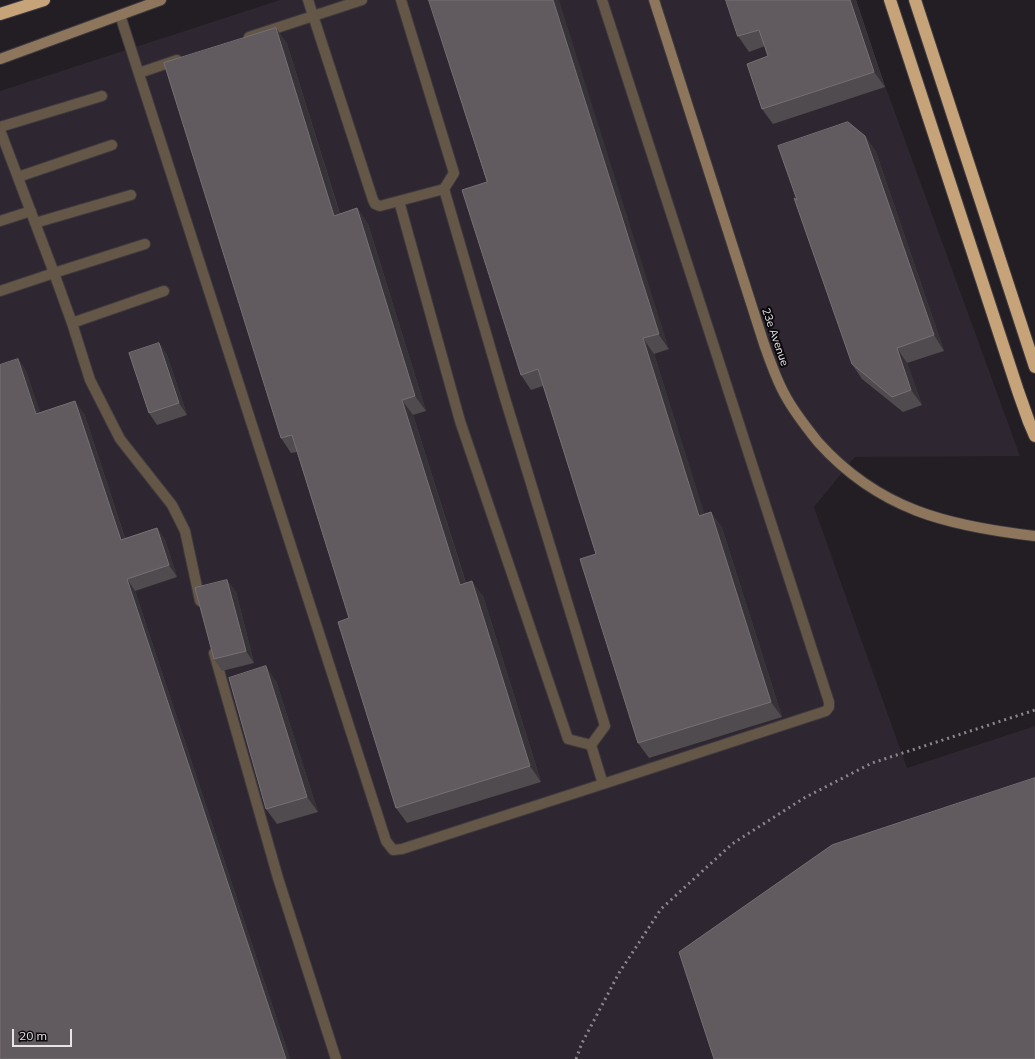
<!DOCTYPE html>
<style>
body{margin:0}
#map{position:relative;width:1035px;height:1059px;overflow:hidden;background:#221e24;font-family:Mulish,sans-serif}
canvas{display:block}
.scale{position:absolute;left:12px;top:1029px;width:60px;height:18px;box-sizing:border-box;border:2px solid #e7e4e8;border-top:0;padding-left:5px;font-size:12px;line-height:14px;white-space:nowrap;color:#e7e4e8;-webkit-text-stroke:3px #0b090b;paint-order:stroke}
</style>
<div id="map">
<canvas width="1035" height="1059"></canvas>
<div class="scale">20 m</div>
</div>
<script>
const c = document.querySelector('canvas').getContext('2d');
c.lineJoin = 'round';
function paint(path, color) { c.fillStyle = color; c.fill(path, 'evenodd'); }
function strokePath(path, color, width, dash) { c.strokeStyle = color; c.lineWidth = width; c.lineCap = dash ? 'butt' : 'round'; c.setLineDash(dash || []); c.stroke(path); }
function drawText(font, color, halo, rows, align = 'center') {
  c.font = font + ' Mulish,sans-serif'; c.lineWidth = 4; c.setLineDash([]); c.textBaseline = 'middle'; c.strokeStyle = halo; c.fillStyle = color; for (const [text, x, y, turn = 0] of rows) {
    c.save(); c.translate(x, y); c.rotate((+turn || 0) * Math.PI / 180); c.textAlign = isNaN(turn) ? turn : align; if (halo) c.strokeText(text, 0, 0); c.fillText(text, 0, 0); c.restore();
  }
}
const built = new Path2D(`
 M280,0H854L1020,456L855,457L814,507L907,768L1035,726V1059H0V91Z`);
const lane = new Path2D(`
 M308,0L373,200L375,204L380,206L444,189
 M401,0L454,173L444,189L504,395L605,726L591,745L603,784
 M120,15L386,841L393,850L402,849L603,784L826,711L829,707V702L602,0
 M249,37L362,0
 M139,73L177,60
 M0,127L102,96
 M0,130L54,273L0,291
 M18,177L112,145
 M399,201L460,421L568,739L591,745
 M0,221L31,211
 M35,223L131,195
 M145,244L54,273L72,323L164,291
 M72,323L90,380L120,439L172,505L185,531L200,601
 M214,653L278,878L336,1059`);
const secondary = new Path2D(`
 M654,0L764,344C770,361 776,379 785,395C794,412 806,427 818,442C879,510 948,526 1035,536
 M0,59L161,0`);
const highway = new Path2D(`
 M890,0L1018,391L1029,422L1035,436
 M915,0L1035,367
 M0,14L44,0`);
const rail = new Path2D(`
 M576,1059L582,1043L619,973L661,909L732,844L804,798L872,763L1035,710`);
const wall = new Path2D(`
 M429,0L669,349L654,354L704,514L711,512L722,528L782,717L649,758L638,743L596,554L543,386L531,390L521,375L487,182Z
 M726,0H856L885,87L773,124L762,109L768,56L765,46L749,52L738,36Z
 M276,28L287,44L340,214L357,208L368,224L426,411L413,415L466,583L483,596L541,782L407,823L396,808L349,618L297,452L291,453L281,438Z
 M865,136L876,152L944,351L907,363L922,405L903,412L862,379L852,364L797,200Z
 M159,343L167,355L187,415L157,425L149,413Z
 M18,359L26,371L40,413H84L125,538L157,528L165,540L177,577L135,591L290,1059Z
 M227,580L236,592L254,663L222,671L214,659Z
 M276,681L318,812L277,824L266,809Z`);
const shadedWall = new Path2D(`
 M553,0H559L669,349L659,334Z
 M850,0H856L885,87L874,72Z
 M276,28L287,44L345,231L334,216Z
 M865,136L876,152L944,351L934,335Z
 M357,208L368,224L426,411L415,396Z
 M643,338L654,354L710,531L699,516Z
 M159,343L167,355L187,415L179,403Z
 M897,348L907,363L922,405L911,390Z
 M18,359L26,371L45,426L36,414Z
 M402,400L413,415L471,600L460,585Z
 M75,401L84,413L129,551L121,540Z
 M711,512L722,528L782,717L771,702Z
 M157,528L165,540L177,577L169,565Z
 M127,579L135,591L290,1059H286Z
 M227,580L236,592L254,663L246,651Z
 M472,581L483,596L541,782L530,766Z
 M266,666L276,681L318,812L307,797Z`);
const building = new Path2D(`
 M429,0H553L659,334L643,338L699,516L711,512L771,702L638,743L580,559L596,554L538,369L521,375L462,190L487,182Z
 M726,0H850L874,72L762,109L747,64L768,56L759,30L738,36Z
 M276,28L334,216L357,208L415,396L402,400L460,585L472,581L530,766L396,808L338,622L349,618L292,435L281,438L164,63Z
 M848,122L865,136L934,335L897,348L911,390L892,397L852,364L794,198L797,200L778,146Z
 M159,343L179,403L149,413L129,353Z
 M18,359L36,414L75,401L121,540L157,528L169,565L127,579L286,1059H0V365Z
 M227,580L246,651L214,659L195,588Z
 M266,666L307,797L266,809L229,678Z
 M1035,778V1059H714L679,952L832,845Z`);
const streetNames = [
 ["23e Avenue",775,337,71]
];
paint(built, '#2e2630');
strokePath(lane, '#3e3a3f', 12);
strokePath(secondary, '#3e3a3f', 12);
strokePath(highway, '#3e3a3f', 14);
strokePath(lane, '#655747', 10);
strokePath(secondary, '#8d765c', 10);
strokePath(highway, '#c7a37a', 12);
strokePath(rail, '#8b878c', 3, [2, 4]);
paint(wall, '#504b4f');
paint(shadedWall, '#373237');
paint(building, '#615b60');
strokePath(building, '#767075', 1);
drawText('11px', '#e7e4e8', '#0b090b', streetNames);
</script>
